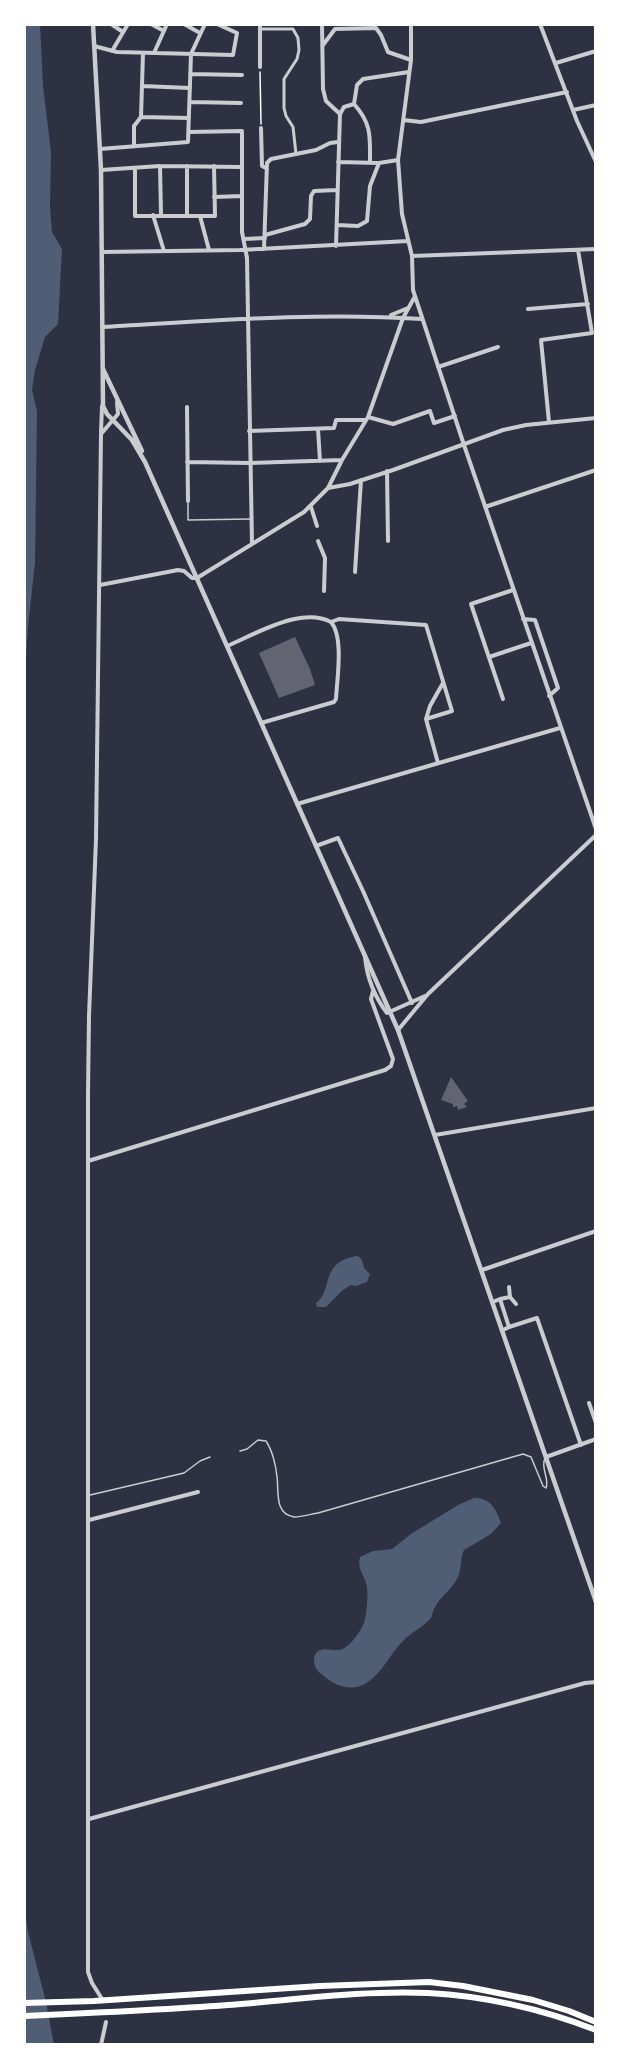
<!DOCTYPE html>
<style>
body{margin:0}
#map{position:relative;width:620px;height:2069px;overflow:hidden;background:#2d3142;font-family:"Work Sans",sans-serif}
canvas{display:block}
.frame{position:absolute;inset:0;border:26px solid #fff;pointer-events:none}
</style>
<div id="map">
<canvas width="620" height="2069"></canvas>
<div class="frame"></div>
</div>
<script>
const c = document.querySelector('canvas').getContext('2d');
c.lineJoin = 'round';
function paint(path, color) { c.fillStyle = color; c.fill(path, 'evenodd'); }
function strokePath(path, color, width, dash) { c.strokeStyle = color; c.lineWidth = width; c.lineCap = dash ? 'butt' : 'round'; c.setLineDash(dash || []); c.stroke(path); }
const water = new Path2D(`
 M24,24H40L43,86L51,152L50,206L52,232L62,249L58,324L45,337L35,370L32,390L37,411L35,563L28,626L24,690Z
 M358,1256L362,1260L364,1268L370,1274L367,1282L356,1286L351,1285L343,1290L326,1307H317L316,1303C334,1290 319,1261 358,1256Z
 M474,1498C490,1497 496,1509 501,1523L491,1534L464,1550C460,1558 462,1568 458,1577C452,1590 440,1596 434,1609C432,1614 432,1618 428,1621C420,1629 410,1633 403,1641C389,1655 381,1676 363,1685C352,1690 339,1687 329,1680C322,1675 313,1669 314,1659C316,1644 331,1651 340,1650C348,1648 359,1634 362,1627C367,1620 369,1591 366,1583C363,1573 357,1568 360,1557L373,1551L392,1549L411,1534L458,1505Z
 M24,1907L28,1932L46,2002L54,2045H24Z`);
const building = new Path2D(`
 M295,637L310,669L315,685L279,698L259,653Z
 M451,1077L468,1101L464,1104L467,1107L458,1110L457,1106L453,1107V1104L441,1100Z`);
const path = new Path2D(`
 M260,72L261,124`);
const service = new Path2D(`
 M188,503V520L250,519
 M240,1451L247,1449L258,1440L266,1441C272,1450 276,1465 277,1477C279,1491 274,1514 294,1517C302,1517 311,1514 318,1513L523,1454L531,1457L543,1486L546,1488C550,1479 540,1468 545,1458
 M90,1495L184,1473L200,1461L210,1457`);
const pedestrian = new Path2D(`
 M260,29H293L298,38L299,50L297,59L284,79V108L286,116L293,127L296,154`);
const minor = new Path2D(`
 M111,24L123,32
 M151,24L164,31
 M184,24L200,33
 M260,24V67
 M322,24L323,89L326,101L340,114L336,246
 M411,24V60L398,160L402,214L412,256L413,290L464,445L596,829
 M540,24L577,121L596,162
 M595,24L596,27
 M323,45L335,29L376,28L381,35L388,52L411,60
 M94,46L117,52L233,55L237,33L217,24
 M112,51L128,24
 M154,53L167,24
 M556,63L596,51
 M190,74L242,75
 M142,86L190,88
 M190,102L241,103
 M354,104L357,85L363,79L409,72
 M573,110L596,105
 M340,114L344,107L354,104C372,124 370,137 370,162
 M141,117L143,53
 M141,117L189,118
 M403,120L421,122L567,92
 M261,128L262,166L266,168
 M189,132L242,131V232L247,258L252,544
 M134,145V126L141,117
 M100,149L188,142L191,54L205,24
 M338,162L379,163L398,160
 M160,166L161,215
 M187,166V216
 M135,168V216H215L214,166
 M101,170L160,166L241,167
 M214,197L242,196
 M153,215L164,251
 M200,216L209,250
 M337,225L358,226L367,221L370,186L379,163
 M265,235L305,224L310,219L311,196L314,191L337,190
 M244,239L265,238
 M264,249L267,163L271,159L316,150L330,143L338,142
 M103,252L240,250L408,241
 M412,256L596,249
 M528,309L588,304
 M391,315L408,308
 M103,327C209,321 316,312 422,319
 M438,367L498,347
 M187,407L188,501
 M368,417L393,424L430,411L434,423L455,416
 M549,422L541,340L592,333L578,250
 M318,429L320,461
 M249,431L334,428L336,420H366
 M101,432L102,406
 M187,462L250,463L342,460
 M387,471L388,541
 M328,488L350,484L393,470L503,430L526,425L596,418
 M311,507L317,526
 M485,507L596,470
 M318,541L325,558L324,591
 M355,572L361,480
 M100,585L178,570L184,571L192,578H197L304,512L328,488L342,460L368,417L403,318L414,298
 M523,619L535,620L558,688L549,696
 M227,646C256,634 301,606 331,622L339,619L426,625L452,711L426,719
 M489,657L531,643
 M503,699L471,604L513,590
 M261,723L334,702L336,699C337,679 344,637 331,622
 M438,763L426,719L430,706L443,683
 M297,804L560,728
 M316,846L338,838L363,891L412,1003
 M365,957C367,978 374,996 387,1013L425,996
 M398,1030L428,994L596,835
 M435,1135L596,1108
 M88,1161L385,1070L391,1066L393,1059L371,999L373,991
 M482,1270L596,1231
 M509,1287L510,1297
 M500,1299L510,1297L516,1304
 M493,1302L500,1299L509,1327L503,1330
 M509,1327L537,1318L581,1445
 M589,1403L596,1423
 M546,1457L596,1439
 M89,1520L198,1492
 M89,1819L585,1683L596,1682
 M102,1999L92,1983L88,1972V1093L89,1016L96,839L101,434L118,414L117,402
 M101,2045L106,2022`);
const tertiary = new Path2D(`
 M93,24L101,170L103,406L107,414L132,440L145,462L398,1030L596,1602
 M103,369L142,451`);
const trunk = new Path2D(`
 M24,2003L94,2001L320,1986L429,1982L463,1986L533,2000L569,2011L596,2022
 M24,2016C92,2013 160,2010 228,2005C294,2000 362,1990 428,1993C486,1996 542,2009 596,2030`);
paint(water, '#4f5d75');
paint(building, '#626471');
strokePath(path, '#fff', 1.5);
strokePath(service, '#caccd0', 1.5);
strokePath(pedestrian, '#caccd0', 3);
strokePath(minor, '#caccd0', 4);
strokePath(tertiary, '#caccd0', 4.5);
strokePath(trunk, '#fff', 6);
</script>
